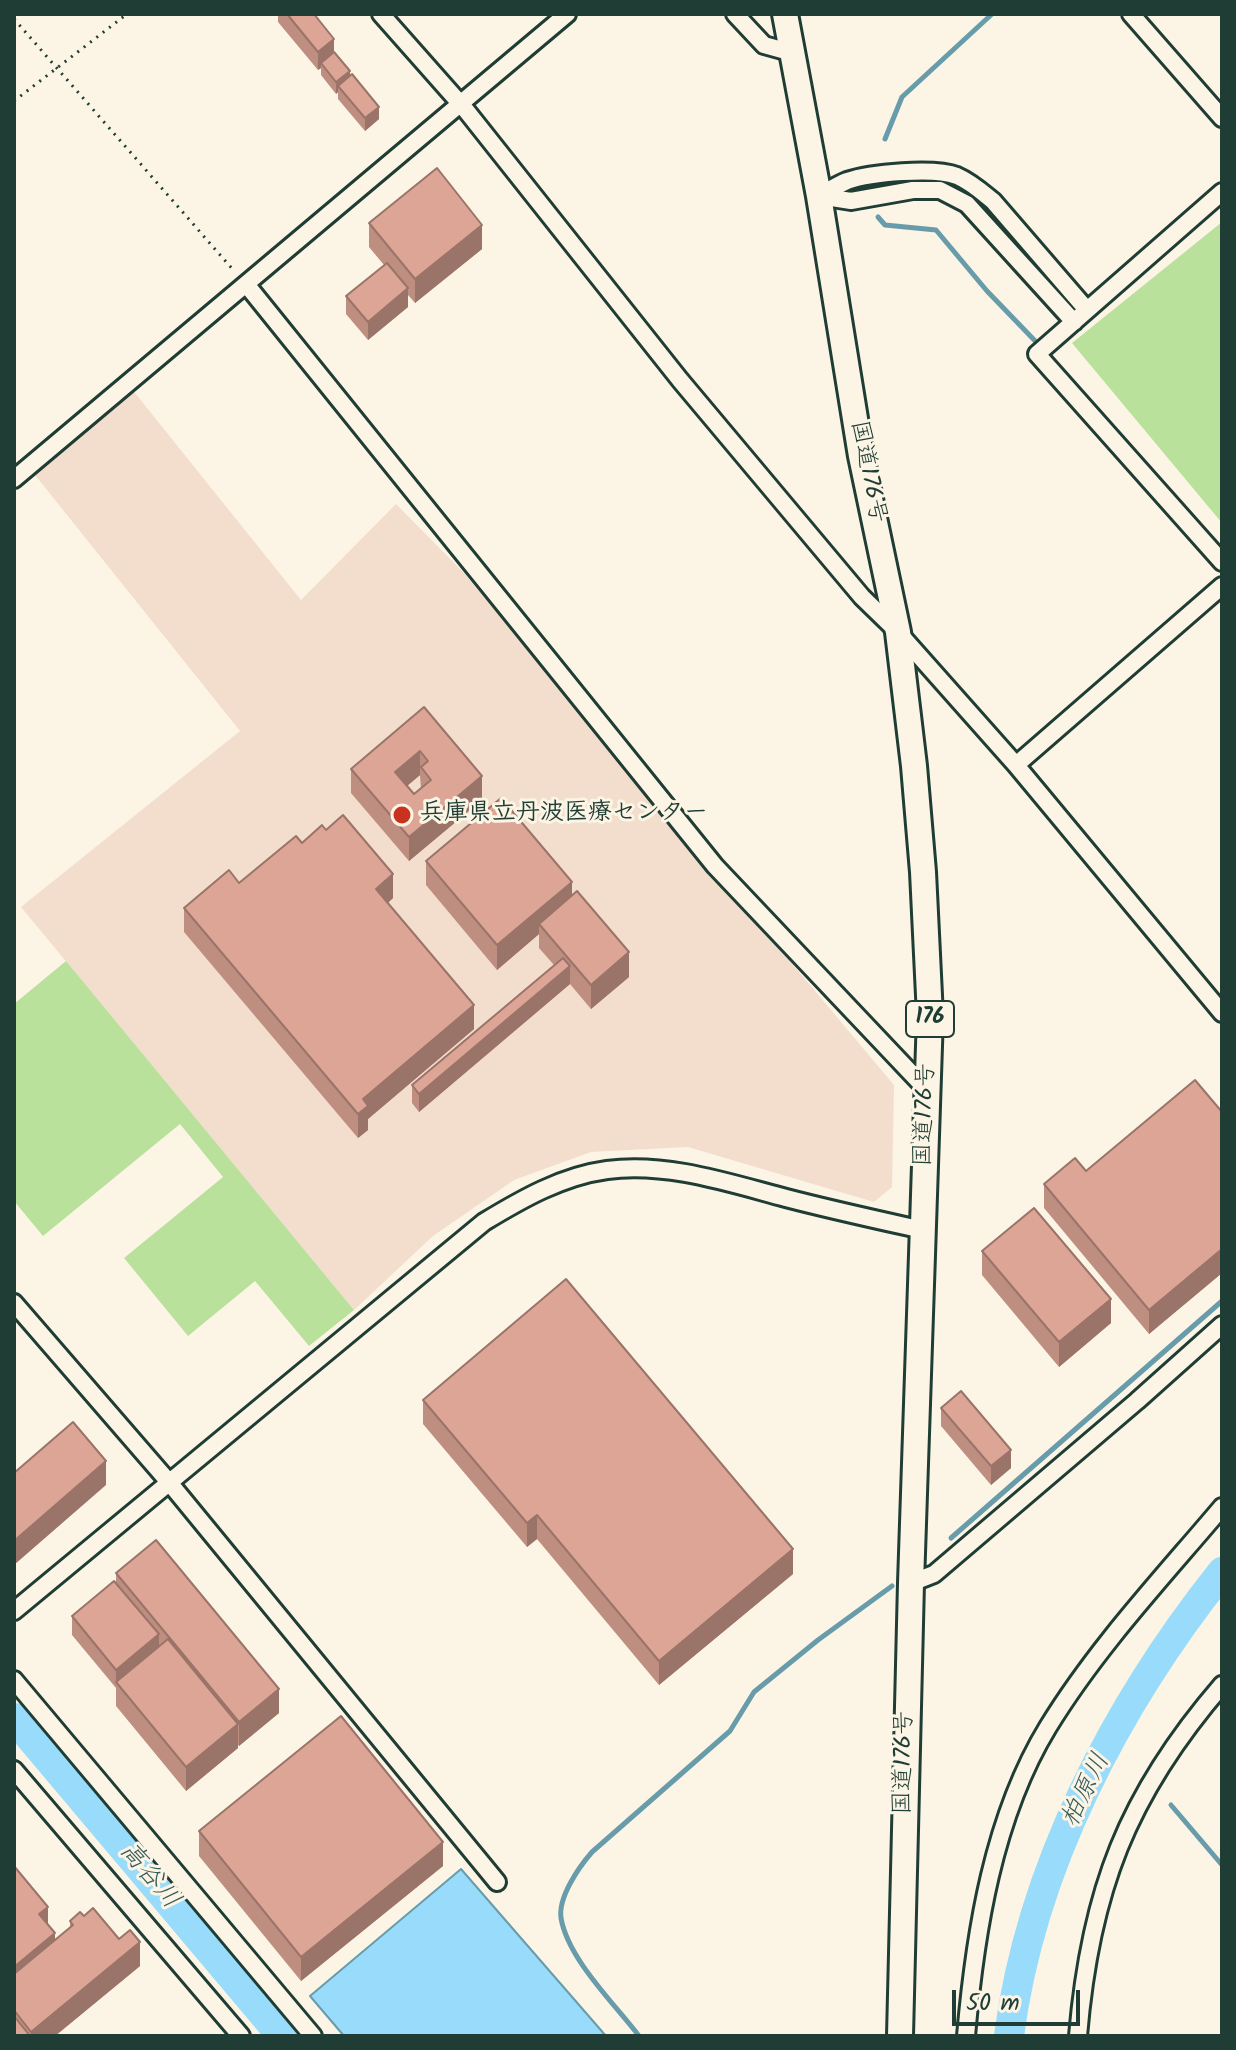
<!DOCTYPE html>
<meta charset="utf-8">
<style>
body{margin:0}
#map{position:relative;width:1236px;height:2050px;overflow:hidden;background:#fcf5e5;font-family:Kalam,sans-serif}
canvas{display:block}
.frame{position:absolute;inset:0;border:16px solid #1f3d34;pointer-events:none}
.scale{position:absolute;left:952px;top:1990px;width:128px;height:36px;box-sizing:border-box;border:4px solid #1f3d34;border-top:0;padding-left:10px;font-size:24px;line-height:28px;white-space:nowrap;color:#1f3d34;-webkit-text-stroke:6px #fcf5e5;paint-order:stroke}
</style>
<div id="map">
<canvas width="1236" height="2050"></canvas>
<div class="frame"></div>
<div class="scale">50 m</div>
</div>
<script>
const c = document.querySelector('canvas').getContext('2d');
c.lineJoin = 'round';
function paint(path, color) { c.fillStyle = color; c.fill(path, 'evenodd'); }
function strokePath(path, color, width, dash) { c.strokeStyle = color; c.lineWidth = width; c.lineCap = dash ? 'butt' : 'round'; c.setLineDash(dash || []); c.stroke(path); }
function drawText(font, color, halo, rows, align = 'center') {
  c.font = font + ' Kalam,"Klee One",sans-serif'; c.lineWidth = 6; c.setLineDash([]); c.textBaseline = 'middle'; c.strokeStyle = halo; c.fillStyle = color; for (const [text, x, y, turn = 0] of rows) {
    c.save(); c.translate(x, y); c.rotate((+turn || 0) * Math.PI / 180); c.textAlign = isNaN(turn) ? turn : align; if (halo) c.strokeText(text, 0, 0); c.fillText(text, 0, 0); c.restore();
  }
}
const built = new Path2D(`
 M131,388L301,600L396,504L463,572L894,1085L892,1187L874,1202L688,1147L591,1152L514,1180L433,1236L354,1310L21,907L240,731L31,470Z`);
const green = new Path2D(`
 M1222,222V523L1072,343Z
 M66,961L354,1310L309,1346L255,1281L188,1336L124,1258L223,1177L180,1124L43,1236L14,1201V1004Z`);
const water = new Path2D(`
 M461,1869L606,2036H344L310,1996Z`);
const stream = new Path2D(`
 M885,139L902,97L992,14
 M878,217L885,225L936,230L987,291L1040,346
 M951,1538L1222,1301
 M1171,1805L1222,1865
 M639,2036C614,2003 568,1959 561,1918C558,1897 579,1867 592,1852L730,1731L754,1692L818,1640L892,1586`);
const river = new Path2D(`
 M14,1718L282,2036
 M1009,2036C1031,1867 1117,1704 1222,1572`);
const path = new Path2D(`
 M14,19L235,272
 M14,101L127,14`);
const minor = new Path2D(`
 M381,14L465,109L680,380L862,597L898,632L1016,765L1222,1013
 M735,14L764,45L793,53
 M1131,14L1222,118
 M1222,192L1037,354L1222,562
 M819,196C828,191 837,185 847,181C870,173 934,167 957,176C971,182 982,192 993,201L1087,310
 M819,196L851,201L913,190H940L967,204L1074,322
 M246,284L715,866L928,1091
 M14,479L567,14
 M1016,765L1222,586
 M14,1303L168,1481L497,1882
 M911,1583L934,1574L1137,1401L1222,1325
 M14,1611L484,1222C522,1199 562,1176 607,1170C667,1162 729,1183 786,1198C832,1210 878,1220 923,1230
 M14,1680L313,2036
 M14,1770L241,2036
 M966,2036C975,1933 993,1817 1048,1727C1097,1647 1162,1578 1222,1507
 M1078,2036C1090,1892 1127,1795 1222,1685`);
const highway = new Path2D(`
 M785,14L819,196L861,456L898,632L914,766L923,872L930,1016L911,1583L900,2036`);
const wall = new Path2D(`
 M278,14H314L334,53L350,77L379,119L365,131L338,99V92L336,94L321,75V68L318,70L278,22Z
 M369,223L482,249L415,303L408,295V307L368,340L346,314V296L384,265L369,247Z
 M424,707L482,800L409,861L351,793V769ZM420,775L421,789L414,794L407,786Z
 M302,843L393,898L388,903L474,1029L368,1119V1130L358,1138L184,932V908L239,883Z
 M426,861L572,896L629,977L591,1009L570,984L419,1112L412,1103V1085L554,965L539,948V934L497,970L426,885Z
 M1222,1112V1273L1149,1334L1044,1208V1184L1086,1171Z
 M982,1251L1111,1323L1059,1367L982,1275Z
 M423,1400L793,1574L659,1685L537,1539L527,1547L423,1424Z
 M941,1408L1011,1468L991,1485L941,1426Z
 M116,1573L279,1713L239,1746L238,1745V1748L186,1791L116,1706V1688L72,1635V1616L116,1583Z
 M199,1831L443,1866L301,1981L199,1856Z
 M14,1866L48,1925L55,1940L70,1928V1921L84,1916L140,1966L55,2036H14Z`);
const shadedWall = new Path2D(`
 M334,39V57L321,63V68L318,70V52Z
 M350,71V83L338,86V92L336,94V82Z
 M379,107V119L365,131V118Z
 M482,225V249L415,303V279Z
 M408,288V307L368,340V322Z
 M420,751V775L395,796V772Z
 M482,776V800L409,861V837Z
 M393,874V898L376,913V889Z
 M572,882V906L539,924V934L497,970V945Z
 M629,952V977L591,1009V985Z
 M570,966V984L419,1112V1094Z
 M474,1005V1029L368,1119V1130L358,1138V1114L363,1099Z
 M1222,1249V1273L1149,1334V1310Z
 M1111,1299V1323L1059,1367V1342Z
 M1011,1450V1468L991,1485V1466Z
 M106,1461V1485L14,1565V1541Z
 M537,1515V1539L527,1547V1523Z
 M793,1549V1574L659,1685V1661Z
 M159,1634V1653L116,1682V1688V1670Z
 M279,1689V1713L239,1746V1722Z
 M238,1724V1748L186,1791V1767Z
 M443,1842V1866L301,1981V1957Z
 M48,1907V1931L39,1914Z
 M55,1933V1957L14,1991V1967Z
 M140,1942V1966L55,2036H31V2032Z`);
const building = new Path2D(`
 M287,14H314L334,39L318,52Z
 M334,52L350,71L336,82L321,63Z
 M352,74L379,107L365,118L338,86Z
 M437,168L482,225L415,279L369,223Z
 M387,263L408,288L368,322L346,296Z
 M424,707L482,776L409,837L351,769ZM420,751L428,761L421,767L431,780L414,794L395,772Z
 M501,798L572,882L497,945L426,861Z
 M343,815L393,874L376,889L474,1005L363,1099L368,1106L358,1114L184,908L229,870L239,883L296,836L302,843L322,825L326,830Z
 M577,891L629,952L591,985L539,924Z
 M563,958L570,966L419,1094L412,1085Z
 M1195,1080L1222,1112V1249L1149,1310L1044,1184L1075,1158L1086,1171Z
 M1034,1208L1111,1299L1059,1342L982,1251Z
 M566,1279L793,1549L659,1661L537,1515L527,1523L423,1400Z
 M961,1391L1011,1450L991,1466L941,1408Z
 M73,1422L106,1461L14,1541V1473Z
 M156,1540L279,1689L239,1722L116,1573Z
 M114,1581L159,1634L116,1670L72,1616Z
 M168,1639L238,1724L186,1767L116,1682Z
 M341,1716L443,1842L301,1957L199,1831Z
 M14,1866L48,1907L39,1914L55,1933L14,1967Z
 M93,1908L119,1939L130,1930L140,1942L31,2032L14,2010V1974L73,1925L70,1921L80,1912L84,1916Z
 M14,2016L30,2036H14Z`);
const markers = [
 [402,815,10,"#c8321e"]
];
const shields = [
 [930,1019,48]
];
const shieldNames = [
 ["176",930,1019]
];
const streetNames = [
 ["国道176号",866,472,79],
 ["国道176号",927,1115,-88],
 ["国道176号",906,1763,-89]
];
const poiNames = [
 ["兵庫県立丹波医療センター",420,815]
];
const waterNames = [
 ["柏原川",1088,1791,-64],
 ["高谷川",148,1877,50]
];
paint(built, '#f3ddcd');
paint(green, '#b9e19c');
paint(water, '#98dbfa');
strokePath(water, '#689cab', 2);
strokePath(stream, '#689cab', 5);
strokePath(river, '#98dbfa', 30);
strokePath(minor, '#1f3d34', 22);
strokePath(highway, '#1f3d34', 30);
strokePath(path, '#1f3d34', 3, [2, 6]);
strokePath(minor, '#fcf5e5', 16);
strokePath(highway, '#fcf5e5', 24);
paint(wall, '#be8e81');
paint(shadedWall, '#9b7469');
paint(building, '#dda596');
strokePath(building, '#9b7469', 2);
for (const [x, y, r, color] of markers) { const dot = new Path2D(); dot.arc(x, y, r, 0, 2 * Math.PI); c.fillStyle = color; c.fill(dot); strokePath(dot, '#fcf5e5', 3); }
for (const [x, y, w] of shields) { const box = new Path2D(); box.roundRect(x - w / 2, y - 18, w, 36, 6); c.fillStyle = '#fcf5e5'; c.fill(box); strokePath(box, '#1f3d34', 2); }
drawText('bold 22px', '#1f3d34', null, shieldNames);
drawText('24px', '#1f3d34', '#fcf5e5', streetNames);
drawText('bold 24px', '#1f3d34', '#fcf5e5', poiNames, 'left');
drawText('italic 26px', '#375d5c', '#fcf5e5', waterNames);
</script>
